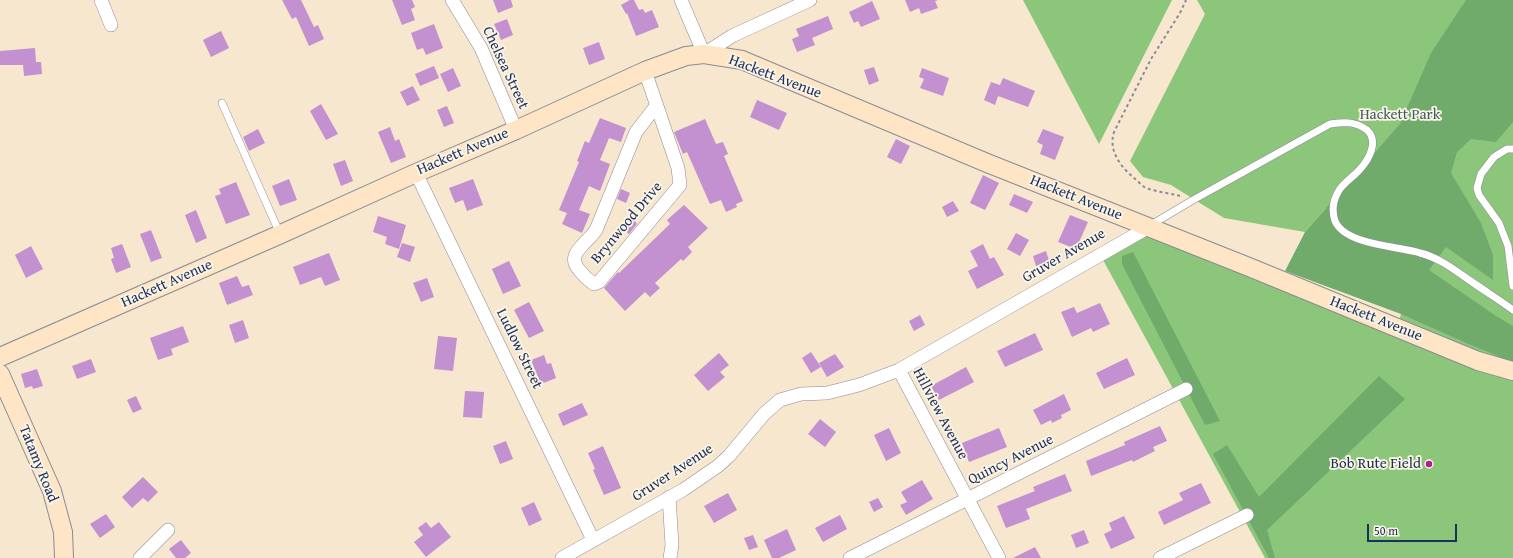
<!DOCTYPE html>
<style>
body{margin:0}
#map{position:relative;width:1513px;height:558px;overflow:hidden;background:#f7e7cf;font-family:"Gentium Book Plus",serif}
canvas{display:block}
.scale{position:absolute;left:1367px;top:524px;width:90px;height:18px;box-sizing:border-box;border:2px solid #1b2f5e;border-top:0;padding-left:5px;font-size:12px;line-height:14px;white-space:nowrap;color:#1b2f5e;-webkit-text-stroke:3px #fcf5e5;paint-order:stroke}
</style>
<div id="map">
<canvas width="1513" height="558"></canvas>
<div class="scale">50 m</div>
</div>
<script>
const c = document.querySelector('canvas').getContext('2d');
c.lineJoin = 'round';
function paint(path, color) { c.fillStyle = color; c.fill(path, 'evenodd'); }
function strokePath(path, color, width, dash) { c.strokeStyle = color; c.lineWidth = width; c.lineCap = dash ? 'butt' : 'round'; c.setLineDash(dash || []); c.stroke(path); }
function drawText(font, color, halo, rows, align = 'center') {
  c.font = font + ' "Gentium Book Plus",serif'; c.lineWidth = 3.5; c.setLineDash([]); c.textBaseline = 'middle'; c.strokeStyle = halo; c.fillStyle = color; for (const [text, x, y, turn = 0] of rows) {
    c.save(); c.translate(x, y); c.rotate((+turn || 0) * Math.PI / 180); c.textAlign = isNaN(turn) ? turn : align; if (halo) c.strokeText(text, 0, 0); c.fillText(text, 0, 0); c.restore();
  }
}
const green = new Path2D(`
 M1023,0H1172L1099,144Z
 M1197,0H1513V558H1265L1102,258L1149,227L1397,328L1401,314L1326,208L1305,232L1224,218L1171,185L1143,177L1130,161L1205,14Z`);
const forest = new Path2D(`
 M1466,0H1513V122L1496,142L1471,139L1457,152L1451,173L1481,223L1493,255V280L1446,247L1429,270L1496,316L1513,326V362L1466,343L1401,314L1285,271L1305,232L1400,124L1431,53Z
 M1133,252L1220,421L1205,425L1122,264V256Z
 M1379,376L1405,399L1267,530L1275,558H1269L1213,454L1227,445L1259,497Z`);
const building = new Path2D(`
 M282,0H301L314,27L318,25L324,39L309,46L296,17L292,19Z
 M392,0H412L415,7L411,9L415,20L402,25Z
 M493,0H511L513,7L498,13Z
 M630,0H634L639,10L643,9L645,13L652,10L659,27L636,36L627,13L626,14L621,5Z
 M905,0H938L935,1L938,8L921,14L919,8L910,12Z
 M872,1L880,19L861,27L858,21L854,23L849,12Z
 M828,16L833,29L812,38L815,45L797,52L792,39L799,36L796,29Z
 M507,19L513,35L501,40L494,24Z
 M434,24L443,48L426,55L423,48L417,50L411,33Z
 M221,31L229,48L211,57L203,40Z
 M599,42L605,59L589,65L583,48Z
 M35,48L36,62H41L42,74L24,76L23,65H0V51Z
 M434,66L439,78L420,86L415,74Z
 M874,67L879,81L869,85L864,70Z
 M453,68L461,86L448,92L440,74Z
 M922,68L949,78L943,96L920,88L924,79L919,77Z
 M1003,78L1035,91L1028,107L998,96L995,105L984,100L991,82L1000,85Z
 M413,86L420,100L407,106L400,92Z
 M757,100L787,113L779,130L750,117Z
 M321,104L338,134L326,140L310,111Z
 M447,106L454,123L444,127L437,110Z
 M600,118L626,128L621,142L609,138L600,160L610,164L600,191L589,186L579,210L590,214L582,233L562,224L567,213L559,210L579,162L577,161L585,141L589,143Z
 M705,119L716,144L723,142L728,154L724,156L743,201L736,204L737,207L726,212L721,200L710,204L687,152L683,154L674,132Z
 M390,127L395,141L399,139L406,157L391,163L378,132Z
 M258,129L265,143L249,151L243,137Z
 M1043,129L1064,137L1055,160L1040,154L1043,145L1037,142Z
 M896,139L910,146L901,164L887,157Z
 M345,160L353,181L341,186L333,164Z
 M983,175L999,183L985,210L970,203Z
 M289,179L297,200L280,206L272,186Z
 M473,179L483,205L467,211L463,200L455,203L449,188Z
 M236,182L250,215L226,224L215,196L221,194L219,189Z
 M621,189L630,193L626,203L617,199Z
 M1014,194L1033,202L1027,213L1009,205Z
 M953,201L959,211L947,217L942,207Z
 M684,205L708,228L688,247L692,252L683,261L681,259L655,283L660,288L650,297L645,292L625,311L604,288L617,273L618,272L619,273L670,224L667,220Z
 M196,210L207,238L196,243L185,215Z
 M1070,215L1088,222L1076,249L1058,242Z
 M378,216L406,225L399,249L385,244L387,237L373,232Z
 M634,220L637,224L629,234L624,230Z
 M151,230L162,258L151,262L140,234Z
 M1016,233L1029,240L1020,256L1007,249Z
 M402,243L415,247L410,262L397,257Z
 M122,244L131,267L116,273L111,259L114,258L111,248Z
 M983,244L990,259L994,257L1004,275L977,289L968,271L978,266L970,251Z
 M31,246L43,269L26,278L15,255Z
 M1046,251L1049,261L1036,266L1033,256Z
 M329,253L340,280L325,286L321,277L300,285L293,267Z
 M509,261L521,286L503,294L492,269Z
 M237,276L242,287L249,285L253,295L227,305L219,283Z
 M427,278L434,297L421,302L413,283Z
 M529,302L544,331L529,338L514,310Z
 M1100,303L1110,324L1093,332L1091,328L1072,337L1061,312L1074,307L1077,313Z
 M920,315L925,325L914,331L909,321Z
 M243,320L249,338L235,343L229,325Z
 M183,326L189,342L171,349L173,355L158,360L150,338Z
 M1035,333L1043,350L1005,367L997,351Z
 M438,336L457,338L453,371L434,369Z
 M811,352L821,367L811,373L802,358Z
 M719,353L729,365L720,372L725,377L708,391L694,375Z
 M835,354L844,367L827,377L819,363Z
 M544,355L547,364L551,363L556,378L541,384L531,360Z
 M1127,358L1135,375L1104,389L1096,373Z
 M91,359L96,372L77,379L72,366Z
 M966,367L974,382L939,400L931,386Z
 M37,369L43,386L33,389L32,386L25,388L21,374Z
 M465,391L484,392L482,418L463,417Z
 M1064,394L1071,410L1061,415L1062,418L1052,423L1051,420L1041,425L1033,410Z
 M136,396L142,409L133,413L127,400Z
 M582,403L588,415L563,426L558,414Z
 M820,419L836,432L825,447L808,434Z
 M1160,426L1167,441L1153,447L1155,451L1133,462L1132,460L1091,476L1086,461L1125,445L1124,442Z
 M889,428L901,453L886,461L874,435Z
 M999,428L1007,447L969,462L962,443Z
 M506,441L513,459L500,464L493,446Z
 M603,446L621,488L604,495L593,470L595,469L588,453Z
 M1065,474L1072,491L1026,509L1030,519L1006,528L997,506L1035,491L1033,487Z
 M143,477L158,492L148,502L143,498L132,508L122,497Z
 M922,480L933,499L906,515L900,505L907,502L901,492Z
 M1201,483L1211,503L1164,525L1158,512L1183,500L1179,493Z
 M728,493L737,510L714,523L704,506Z
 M878,498L883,507L874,512L869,502Z
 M534,502L542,520L529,526L521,508Z
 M106,514L115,527L100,538L90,524Z
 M840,515L847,529L823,542L815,528Z
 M1124,516L1135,538L1111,549L1104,534L1112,530L1109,523Z
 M426,522L431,528L439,522L451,537L426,557L414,542L423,535L418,528Z
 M787,529L796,550L779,558H772L764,540Z
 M1084,530L1089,543L1076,548L1071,535Z
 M753,535L758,547L749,550L744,538Z
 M181,540L191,553L185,558H176L169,549Z
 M1035,547L1041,558H1013Z`);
const path = new Path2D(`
 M1180,196C1169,193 1157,192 1146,188C1142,186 1138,181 1134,178C1121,167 1108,151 1114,132L1151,59L1180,13L1186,0`);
const service = new Path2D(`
 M222,103L280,234
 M1513,149H1507L1494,157L1481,174L1477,188L1479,195L1499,223L1508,246L1513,286
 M1149,226L1193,200L1330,124C1344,122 1355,121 1367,130C1379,141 1369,159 1361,168C1354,177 1343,182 1338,192C1333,201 1332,212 1335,221C1345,245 1398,246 1420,253C1441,258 1458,273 1475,284C1488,293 1501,301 1513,310`);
const minor = new Path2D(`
 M101,0L111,25
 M452,0L481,48L516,130
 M681,0L704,54L732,36L810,0
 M645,71L678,168L680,185L599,282L594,284C588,280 584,276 580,271C564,254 587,244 596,230L636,132L656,106
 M416,173L593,540
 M899,370L999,558
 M669,497L672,545L670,558
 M140,558L168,530
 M562,558L683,490L718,466L729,456L764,414L780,400L801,394L827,393L859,385L899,370L1149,227
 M850,558L1186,389
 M1160,558L1247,515`);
const secondary = new Path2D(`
 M0,357L281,234L416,173L516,130L645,71L686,56L704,54L742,60L987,163L1249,267L1478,361L1513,371
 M0,374L52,491L63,532L64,558`);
const markers = [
 [1429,464,4,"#b5179e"]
];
const streetNames = [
 ["Chelsea Street",505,68,65],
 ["Hackett Avenue",775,77,21],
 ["Hackett Avenue",463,152,-23],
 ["Hackett Avenue",1076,198,22],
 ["Brynwood Drive",627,223,-50],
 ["Gruver Avenue",1064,256,-30],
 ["Hackett Avenue",167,284,-24],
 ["Hackett Avenue",1376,319,22],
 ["Ludlow Street",519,349,64],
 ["Hillview Avenue",940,414,62],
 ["Quincy Avenue",1011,460,-27],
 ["Tatamy Road",38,464,68],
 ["Gruver Avenue",673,473,-33]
];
const parkNames = [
 ["Hackett Park",1400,115]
];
const poiNames = [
 ["Bob Rute Field",1421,464]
];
paint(green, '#8bc67b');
paint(forest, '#70ab6b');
paint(building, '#c390d0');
strokePath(service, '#898b96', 8);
strokePath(minor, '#898b96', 14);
strokePath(secondary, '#898b96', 20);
strokePath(path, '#898b96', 2, [3, 3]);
strokePath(service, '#fff', 7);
strokePath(minor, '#fff', 13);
strokePath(secondary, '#fde5c5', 18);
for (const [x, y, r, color] of markers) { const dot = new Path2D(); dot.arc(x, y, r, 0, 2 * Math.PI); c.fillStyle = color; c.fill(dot); strokePath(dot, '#fcf5e5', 1.5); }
drawText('15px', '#1b2f5e', '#fcf5e5', streetNames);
drawText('15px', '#3d5c67', '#fcf5e5', parkNames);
drawText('15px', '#1b2f5e', '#fcf5e5', poiNames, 'right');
</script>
